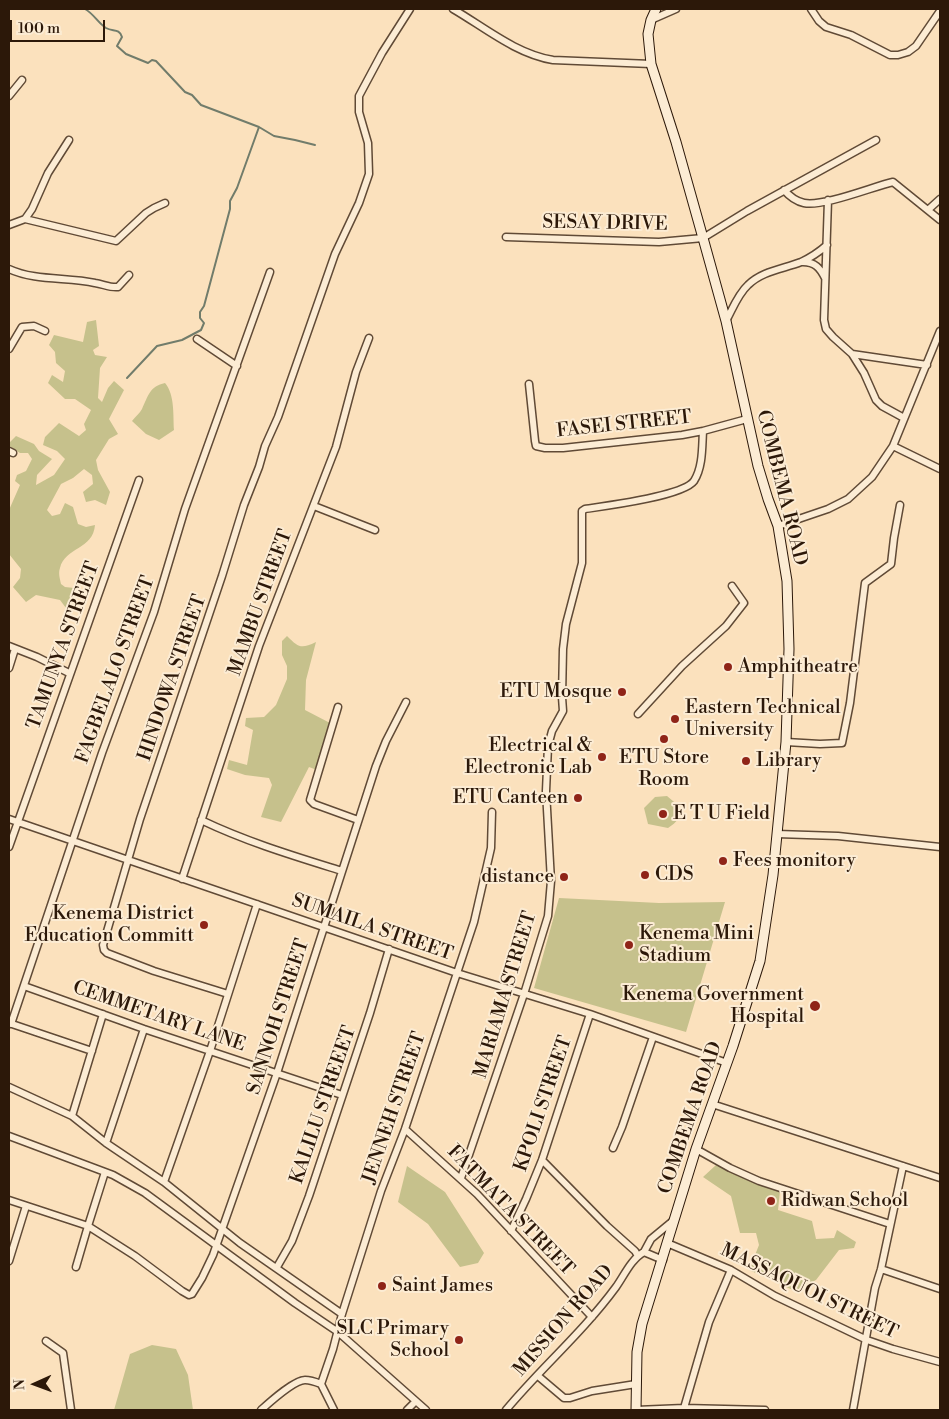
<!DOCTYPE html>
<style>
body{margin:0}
#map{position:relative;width:949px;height:1419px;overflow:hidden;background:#fbe1bd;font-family:"Libre Bodoni",serif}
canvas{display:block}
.frame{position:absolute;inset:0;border:10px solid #2c1809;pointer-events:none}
.north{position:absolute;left:10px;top:1359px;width:50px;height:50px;-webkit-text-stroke:4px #fcecd4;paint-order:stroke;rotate:268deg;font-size:14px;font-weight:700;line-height:20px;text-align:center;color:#2c1809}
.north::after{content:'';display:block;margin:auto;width:18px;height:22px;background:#2c1809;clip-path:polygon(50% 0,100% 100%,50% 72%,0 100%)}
.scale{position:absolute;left:10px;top:20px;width:95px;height:22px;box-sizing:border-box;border:2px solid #2c1809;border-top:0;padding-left:6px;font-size:15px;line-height:18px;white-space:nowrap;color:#2c1809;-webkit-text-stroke:4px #fcecd4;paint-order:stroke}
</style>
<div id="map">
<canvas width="949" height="1419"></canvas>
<div class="frame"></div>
<div class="north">N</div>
<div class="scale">100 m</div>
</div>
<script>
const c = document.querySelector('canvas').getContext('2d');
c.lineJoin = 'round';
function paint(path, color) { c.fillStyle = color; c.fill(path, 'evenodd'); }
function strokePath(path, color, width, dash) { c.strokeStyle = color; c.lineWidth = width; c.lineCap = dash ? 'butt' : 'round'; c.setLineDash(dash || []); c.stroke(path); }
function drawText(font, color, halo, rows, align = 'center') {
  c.font = font + ' "Libre Bodoni",serif'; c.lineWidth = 4; c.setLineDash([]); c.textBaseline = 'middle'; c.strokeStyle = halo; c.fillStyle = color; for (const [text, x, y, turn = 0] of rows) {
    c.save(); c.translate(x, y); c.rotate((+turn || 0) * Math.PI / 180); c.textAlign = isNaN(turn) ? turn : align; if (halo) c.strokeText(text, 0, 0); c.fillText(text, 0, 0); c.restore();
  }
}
const green = new Path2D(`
 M96,320L99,346L93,350L95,355L107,357L100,368L98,398L102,402L108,388L114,381L124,390L109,419L118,434L109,439L96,460L98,470L110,492L106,505L95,500L86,502L83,492L93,484L92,475L84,469L73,478L61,484L47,510L52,516L60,514L65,503L73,507L78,524L86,527L95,525C93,550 65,547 60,568C58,573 60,579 61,584L65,587L74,588L66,608L60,600L36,595L26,602L13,587L20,578L21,569L9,554V510L20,485L15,481L17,475L26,471L32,459L28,453H20L9,446V443L16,436L34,444L39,451L52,459L37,475L36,485L54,475L65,459L57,451L43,445L45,437L59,423L79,436L86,430L84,424L91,410L75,399H65L48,383L52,375L63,382L65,371L56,363L55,352L49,345L54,335L83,342L87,322Z
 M165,383C175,395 173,415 174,430L159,440L146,434L132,421C135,417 140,413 142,409C148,396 150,386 165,383Z
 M287,636C299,648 301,649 316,642L306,680L305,710L330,723L317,770L309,767L281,822L261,817L272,785L269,778L245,775L227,769L229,760L247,765L253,730L245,726L246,718L264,717L276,705L287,679V666L282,655V641Z
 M667,796L680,807C681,818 677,822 668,828L648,824L644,808L655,797Z
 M559,898L659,903L725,902L686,1032L534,988Z
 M716,1165L780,1191L778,1210L812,1221L816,1239L834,1238L837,1230L856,1242L854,1248L839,1250L816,1280L795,1291L749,1270L759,1245L756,1233H740L731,1196L703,1177Z
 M407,1166L445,1192L484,1253L478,1263L460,1267L428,1224L398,1202Z
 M152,1345L176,1349L188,1375L193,1410H114L130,1354Z`);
const stream = new Path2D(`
 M85,9C94,14 98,23 106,28C113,32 119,28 122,37L117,46L126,54L148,63L152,60L156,61L185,92L192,95L201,105L259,127L274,136L295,140L315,145
 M127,378L157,346L182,340L201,330L204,323L200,318V312L204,306L230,209V201L237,188L259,127`);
const street = new Path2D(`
 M453,9C484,27 516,54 553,60L651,64
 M811,9L819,21L826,27L851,35L890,55H898L908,52L916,46L940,11
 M651,20L676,9
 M9,96L22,80
 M784,190C790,197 795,201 804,203C823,207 872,187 893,182L940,220
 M828,200L824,320L826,329L833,337L852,354L864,373L876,400L882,406L904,418
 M929,209L940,199
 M25,219L32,209L48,173L69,140
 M9,225L25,219L116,241L146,213L154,208L165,203
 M506,237L659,242L703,238L747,211L876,140
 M803,262C815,262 820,268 825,278
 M9,269C35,281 67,277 95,283C103,284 110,288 118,287L129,275
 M726,321C732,310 738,294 748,285C762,271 783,269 801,262C810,258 819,252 827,245
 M197,339L237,366
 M9,349L22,327L34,326L45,331
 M852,354L927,365
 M529,384L535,441L536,446L545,448H563L682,435L703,431L747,419
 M893,446L940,469
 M9,451L13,453
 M314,506L375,530
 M778,526L828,509L848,499L872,477L893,446L940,331
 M9,646L37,657L69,673
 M9,668L15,649
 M338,707L310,800L314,804L358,820
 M638,714L682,666L726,626L744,603L732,586
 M786,742L820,744L842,743L850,703L865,583L891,564L894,538L900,505
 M9,819L457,973L590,1014L727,1063
 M201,820C247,842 294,856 342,871
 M777,834L838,836L940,847
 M9,847L139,480
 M182,879L259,646L336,447L356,372L369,338
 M24,986L144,1029L342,1095
 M228,994L154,971L120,958L107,953L104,950L103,945L140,819L222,576L244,505L259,467L265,446L278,417L335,254L359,203L369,174L368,143L359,112V96L382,53L410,9
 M9,1023L92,1051
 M11,1024L102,753L154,612L185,509L270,272
 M9,1087L72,1116L106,1143L164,1182L240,1243L342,1314
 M712,1104L940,1178
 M72,1116L103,1014
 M405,1129L477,1194L592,1317
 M9,1136L113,1175L145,1193L295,1303L338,1332L426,1410
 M106,1143L144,1029
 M613,1148L622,1127L653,1037
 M696,1149L730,1168L759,1181L890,1224
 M542,1160L607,1226L635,1251L638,1256
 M461,1178L524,994L548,916L551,881L546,791L548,746L552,731L563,711L562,697L563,649L566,624L582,563V511L585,509C606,506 683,496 694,481C703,467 702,447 703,431
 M164,1182L210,1051L257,904
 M9,1200L88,1226L135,1256L182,1291L189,1295L192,1294L202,1278L213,1255L277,1073L376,766L386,741L406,702
 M511,1231L526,1199L542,1160L590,1014
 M667,1243L731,1270L775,1296L867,1340L893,1349L940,1362
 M644,1252L651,1239L674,1220
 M644,1252L663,1260
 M9,1261L26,1206
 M76,1267L88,1226L105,1172
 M277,1267L292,1241L309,1196L370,1013L389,949
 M881,1269L940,1289
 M46,1341L63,1353L71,1410
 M538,1376L564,1398H570L592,1391L636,1384
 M684,1408L709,1322L731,1270
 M261,1410C270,1402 294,1380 305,1380C311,1380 316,1382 321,1384
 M334,1410L321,1384L333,1349L342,1314L381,1191L405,1129L474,922L491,848L492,812
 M407,1410L415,1402
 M506,1410C541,1368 583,1332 616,1287C624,1276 631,1259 644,1252
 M636,1410L684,1408L765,1410
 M853,1410L875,1288L881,1269L903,1166`);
const secondary = new Path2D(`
 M636,1410L637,1352L642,1324L696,1149L733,1046L760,961L773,875L786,742L789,649L787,581L778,526L768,499L758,466L726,321L703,238L676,142L651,64L648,34L651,20L656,9`);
const markers = [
 [728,667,5,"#8f2418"],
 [622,692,5,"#8f2418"],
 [675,719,5,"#8f2418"],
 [664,739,5,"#8f2418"],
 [602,757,5,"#8f2418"],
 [746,761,5,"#8f2418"],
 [578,798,5,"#8f2418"],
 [663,814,5,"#8f2418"],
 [723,861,5,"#8f2418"],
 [645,875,5,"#8f2418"],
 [564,877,5,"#8f2418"],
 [204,925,5,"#8f2418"],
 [629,945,5,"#8f2418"],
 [815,1006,6,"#8f2418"],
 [771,1201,5,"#8f2418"],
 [382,1286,5,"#8f2418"],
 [459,1340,5,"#8f2418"]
];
const streetNames = [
 ["SESAY DRIVE",605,224,1],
 ["FASEI STREET",624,425,-6],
 ["COMBEMA ROAD",781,488,76],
 ["MAMBU STREET",261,603,-70],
 ["TAMUNYA STREET",64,646,-70],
 ["FAGBELALO STREET",116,670,-70],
 ["HINDOWA STREET",173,678,-71],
 ["SUMAILA STREET",372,928,19],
 ["MARIAMA STREET",506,995,-73],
 ["CEMMETARY LANE",159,1017,19],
 ["SANNOH STREET",279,1017,-72],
 ["KPOLI STREET",544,1104,-71],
 ["KALILU STREEET",324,1105,-71],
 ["JENNEH STREET",395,1108,-71],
 ["COMBEMA ROAD",691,1118,-71],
 ["FATMATA STREET",510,1211,46],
 ["MASSAQUOI STREET",809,1292,26],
 ["MISSION ROAD",564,1321,-49]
];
const poiNames = [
 ["Amphitheatre",738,667],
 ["ETU Mosque",612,692,"right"],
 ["Eastern Technical",685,708],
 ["University",685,730],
 ["Electrical &",592,746,"right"],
 ["Electronic Lab",592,768,"right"],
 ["ETU Store",664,758,"center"],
 ["Room",664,780,"center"],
 ["Library",756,761],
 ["ETU Canteen",568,798,"right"],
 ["E T U Field",673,814],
 ["Fees monitory",733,861],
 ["CDS",655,875],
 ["distance",554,877,"right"],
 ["Kenema District",194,914,"right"],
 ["Education Committ",194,936,"right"],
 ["Kenema Mini",639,934],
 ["Stadium",639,956],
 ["Kenema Government",804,995,"right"],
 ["Hospital",804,1017,"right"],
 ["Ridwan School",781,1201],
 ["Saint James",392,1286],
 ["SLC Primary",449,1329,"right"],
 ["School",449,1351,"right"]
];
paint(green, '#c6c18c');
strokePath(stream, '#717c6b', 2);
strokePath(street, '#604a36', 9);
strokePath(secondary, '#2c1809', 11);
strokePath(street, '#fcecd4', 6);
strokePath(secondary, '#fcecd4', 9);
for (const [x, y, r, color] of markers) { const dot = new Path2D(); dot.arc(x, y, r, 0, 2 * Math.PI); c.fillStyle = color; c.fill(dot); strokePath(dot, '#fcecd4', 2); }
drawText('19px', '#2c1809', '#fcecd4', streetNames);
drawText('19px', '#2c1809', '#fcecd4', poiNames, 'left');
</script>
